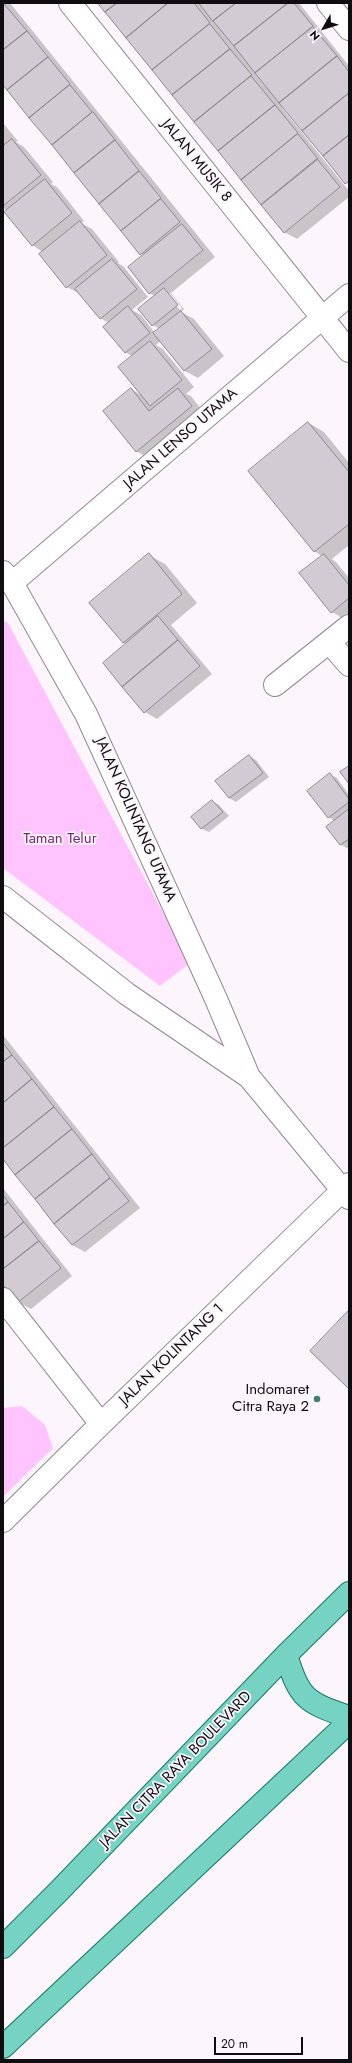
<!DOCTYPE html>
<style>
body{margin:0}
#map{position:relative;width:352px;height:2063px;overflow:hidden;background:#fdf5fc;font-family:Jost,sans-serif}
canvas{display:block}
.frame{position:absolute;inset:0;border:4px solid #100d10;pointer-events:none}
.north{position:absolute;left:304px;top:8px;width:40px;height:40px;-webkit-text-stroke:3px #fdf5fc;paint-order:stroke;rotate:231deg;font-size:11px;font-weight:700;line-height:16px;text-align:center;color:#100d10}
.north::after{content:'';display:block;margin:auto;width:14px;height:18px;background:#100d10;clip-path:polygon(50% 0,100% 100%,50% 72%,0 100%)}
.scale{position:absolute;left:214px;top:2037px;width:89px;height:18px;box-sizing:border-box;border:2px solid #100d10;border-top:0;padding-left:5px;font-size:12px;line-height:14px;white-space:nowrap;color:#100d10;-webkit-text-stroke:3px #fdf5fc;paint-order:stroke}
</style>
<div id="map">
<canvas width="352" height="2063"></canvas>
<div class="frame"></div>
<div class="north">N</div>
<div class="scale">20 m</div>
</div>
<script>
const c = document.querySelector('canvas').getContext('2d');
c.lineJoin = 'round';
function paint(path, color) { c.fillStyle = color; c.fill(path, 'evenodd'); }
function strokePath(path, color, width, dash) { c.strokeStyle = color; c.lineWidth = width; c.lineCap = dash ? 'butt' : 'round'; c.setLineDash(dash || []); c.stroke(path); }
function drawText(font, color, halo, rows, align = 'center') {
  c.font = font + ' Jost,sans-serif'; c.lineWidth = 3.5; c.setLineDash([]); c.textBaseline = 'middle'; c.strokeStyle = halo; c.fillStyle = color; for (const [text, x, y, turn = 0] of rows) {
    c.save(); c.translate(x, y); c.rotate((+turn || 0) * Math.PI / 180); c.textAlign = isNaN(turn) ? turn : align; if (halo) c.strokeText(text, 0, 0); c.fillText(text, 0, 0); c.restore();
  }
}
const green = new Path2D(`
 M3,620L8,623L190,963L160,986L3,868Z
 M22,1406L45,1425L53,1448L3,1497V1408Z`);
const shadow = new Path2D(`
 M3,3H10L215,257L171,293L184,309L181,312L194,319L224,356L198,378L185,371L161,341L156,345L163,349L194,387L186,394L191,396L204,413L149,458L136,451L131,389L143,396L132,356L125,352L109,323L100,318L80,294L67,287L43,252L32,245L7,210L3,208V123L18,141L16,142L24,147L53,182L51,184L57,187L84,221L81,223L92,229L119,262L118,263L124,267L148,297L132,310L141,315L155,333L160,329L153,325L155,296L149,293L144,256L3,84ZM170,293L182,308L180,310L168,295Z
 M99,3H299L349,66V185L284,106L282,108L349,191V197L297,239L284,232Z
 M309,423L324,432L349,463V545L332,559L336,562L349,578V615L344,619L332,612L322,556L314,551Z
 M149,555L165,564L197,603L171,625L212,674L157,719L145,712L127,644L123,643Z
 M249,756L256,760L269,777L236,802L229,798Z
 M330,775L337,778L349,795V849L341,845L327,827L335,821L328,817Z
 M212,801L219,805L229,816L209,832L202,829L193,817Z
 M3,1035L140,1208L85,1252L72,1245L3,1158Z
 M3,1188L72,1276L31,1309L18,1302L3,1283Z`);
const building = new Path2D(`
 M98,3H117L105,12Z
 M117,3H168L126,38L105,12Z
 M168,3H194L210,23L152,70L126,38Z
 M199,3H236L213,21Z
 M236,3H288L234,46L213,21Z
 M288,3H294L313,26L255,73L234,46Z
 M4,4L27,31L3,50V5Z
 M210,24L230,49L172,95L152,70Z
 M313,27L337,56L279,103L255,73Z
 M27,31L48,57L7,90L3,85V50Z
 M230,49L252,75L194,122L172,95Z
 M337,56L349,72V93L302,131L279,103Z
 M48,57L70,84L29,118L7,90Z
 M251,76L275,105L218,151L194,122Z
 M70,85L92,112L52,145L29,118Z
 M349,93V135L323,156L302,131Z
 M275,105L298,133L241,180L218,151Z
 M93,112L115,140L74,173L52,145Z
 M298,134L318,159L261,205L241,180Z
 M349,135V181L345,184L323,156Z
 M12,139L41,175L3,206V146Z
 M115,140L139,171L99,204L74,173Z
 M317,159L340,187L284,233L261,205Z
 M139,171L161,198L121,231L99,204Z
 M45,179L72,213L32,246L4,212Z
 M161,199L180,222L140,255L121,231Z
 M80,221L107,255L66,288L39,254Z
 M182,224L203,250L149,294L128,267Z
 M112,259L137,289L100,319L75,289Z
 M164,288L178,305L152,326L138,309Z
 M128,306L150,333L125,353L103,327Z
 M181,311L212,349L184,371L153,333Z
 M150,341L182,380L150,406L118,367Z
 M131,388L149,411L178,388L192,406L136,452L103,411Z
 M308,422L349,472V524L314,552L248,471Z
 M149,553L182,594L123,643L89,603Z
 M324,554L349,585V598L331,613L299,573Z
 M158,616L178,640L122,687L103,663Z
 M178,640L200,666L144,713L122,687Z
 M249,755L263,773L229,798L215,781Z
 M349,766V784L340,772Z
 M330,773L349,799V802L328,818L307,791Z
 M212,800L223,812L201,829L191,817Z
 M349,809V839L340,845L326,827Z
 M3,1043L12,1055L3,1062Z
 M12,1055L32,1079L3,1103V1062Z
 M32,1079L54,1107L3,1148V1103Z
 M54,1107L72,1129L15,1175L3,1159V1148Z
 M72,1129L92,1154L35,1199L15,1175Z
 M92,1154L110,1178L54,1224L35,1199Z
 M110,1178L129,1201L72,1245L54,1224Z
 M3,1195L8,1202L3,1206Z
 M8,1202L24,1222L3,1239V1206Z
 M24,1222L39,1241L3,1269V1239Z
 M39,1241L61,1268L17,1303L3,1285V1269Z
 M349,1310V1389L310,1351Z`);
const minor = new Path2D(`
 M70,3L349,351
 M328,3L349,29
 M3,572L12,583L86,714L216,999L249,1077
 M12,583L349,295
 M329,642L349,665
 M275,685L349,626
 M3,897L127,994L249,1077L349,1198
 M3,1299L101,1424
 M3,1521L101,1424L349,1184`);
const major = new Path2D(`
 M286,1655C300,1699 305,1702 349,1717
 M3,1947L60,1890L286,1655L349,1593
 M3,2047L349,1722`);
const markers = [
 [317,1399,4,"#3e8070"]
];
const streetNames = [
 ["JALAN MUSIK 8",196,161,51],
 ["JALAN LENSO UTAMA",181,439,-41],
 ["JALAN KOLINTANG UTAMA",135,820,66],
 ["JALAN KOLINTANG 1",172,1355,-44],
 ["JALAN CITRA RAYA BOULEVARD",176,1770,-46]
];
const parkNames = [
 ["Taman Telur",60,839]
];
const poiNames = [
 ["Indomaret",309,1390],
 ["Citra Raya 2",309,1407]
];
paint(green, '#ffc3fd');
paint(shadow, '#0003');
paint(building, '#d3cbd3');
strokePath(building, '#90888f', 1);
strokePath(minor, '#918a91', 24);
strokePath(major, '#177a69', 24);
strokePath(minor, '#fff', 22);
strokePath(major, '#76d2c2', 22);
for (const [x, y, r, color] of markers) { const dot = new Path2D(); dot.arc(x, y, r, 0, 2 * Math.PI); c.fillStyle = color; c.fill(dot); strokePath(dot, '#fdf5fc', 1.5); }
drawText('15px', '#100d10', '#fdf5fc', streetNames);
drawText('15px', '#772977', '#fdf5fc', parkNames);
drawText('15px', '#100d10', '#fdf5fc', poiNames, 'right');
</script>
